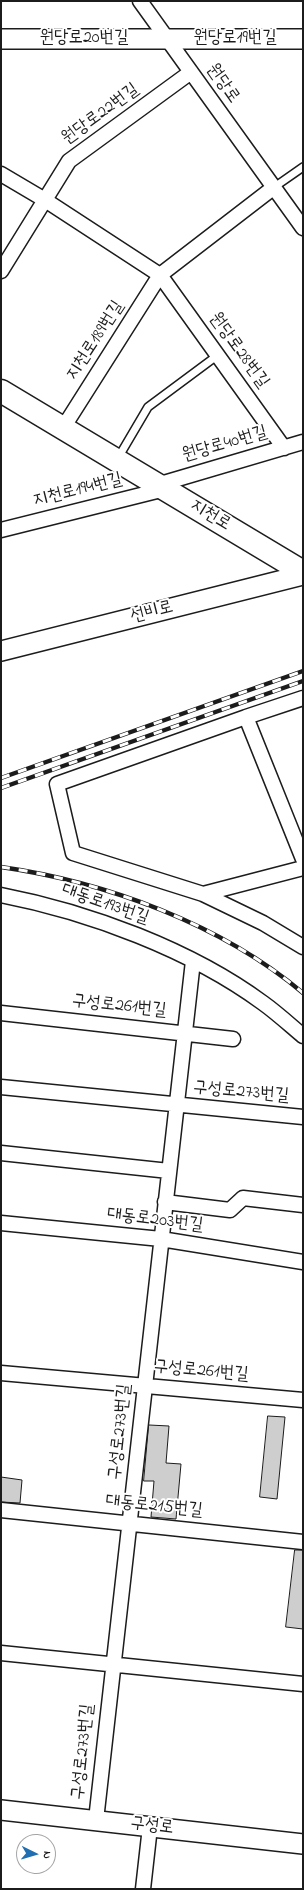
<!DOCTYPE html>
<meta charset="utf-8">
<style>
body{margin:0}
#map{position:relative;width:304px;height:1890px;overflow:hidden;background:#fff;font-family:"Indie Flower",sans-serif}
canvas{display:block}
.frame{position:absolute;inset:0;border:2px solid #1c1c1c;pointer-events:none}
.north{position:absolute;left:16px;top:1834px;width:40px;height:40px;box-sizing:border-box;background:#fff;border:1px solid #a4a4a4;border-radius:50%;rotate:95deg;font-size:11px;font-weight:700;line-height:16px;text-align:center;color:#1c1c1c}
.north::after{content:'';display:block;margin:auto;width:14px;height:18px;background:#1f6fb2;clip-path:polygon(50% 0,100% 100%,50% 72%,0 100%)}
</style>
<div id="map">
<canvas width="304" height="1890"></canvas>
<div class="frame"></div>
<div class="north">N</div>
</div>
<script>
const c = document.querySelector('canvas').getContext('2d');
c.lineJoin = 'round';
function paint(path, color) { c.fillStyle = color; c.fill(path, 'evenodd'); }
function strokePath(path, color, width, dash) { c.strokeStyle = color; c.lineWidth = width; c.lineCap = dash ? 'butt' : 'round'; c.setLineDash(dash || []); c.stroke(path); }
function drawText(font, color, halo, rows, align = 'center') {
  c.font = font + ' "Indie Flower","Poor Story",sans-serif'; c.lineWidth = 4; c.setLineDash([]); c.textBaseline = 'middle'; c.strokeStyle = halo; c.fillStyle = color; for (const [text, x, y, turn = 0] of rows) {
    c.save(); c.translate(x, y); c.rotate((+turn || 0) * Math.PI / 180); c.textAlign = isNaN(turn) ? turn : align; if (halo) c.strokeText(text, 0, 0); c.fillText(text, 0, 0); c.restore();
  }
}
const building = new Path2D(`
 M268,1416L285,1417L277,1499L260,1497Z
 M149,1425L169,1426L166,1463L181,1464L176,1519L151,1517L154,1481H144Z
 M1,1477L22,1480L20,1503L1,1502Z
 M295,1550H303V1629L286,1627Z`);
const lane = new Path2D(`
 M273,188L303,167
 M118,458L148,407L218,355`);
const street = new Path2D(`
 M140,1L303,228
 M1,174L45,200L160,275L284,448
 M1,271L69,161L191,72
 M63,428L160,275L273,188
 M157,485L303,442
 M1,530L165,489
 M246,717L303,698
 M303,859L246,717L57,784L73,853L203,894L263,923L303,947
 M203,894L303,868
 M1,895C89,912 191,950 263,1003C277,1013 290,1025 303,1036
 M1,1013L233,1039
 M1,1087L303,1117
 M1,1153L169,1171
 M165,1202L230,1210L243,1198L303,1205
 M1,1223L161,1239L303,1262
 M1,1373L303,1400
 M1,1510L303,1542
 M1,1653L303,1684
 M96,1820L193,961
 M143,1889L150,1827`);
const secondary = new Path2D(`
 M1,39H303
 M1,651L303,575
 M1,1810L303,1844`);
const primary = new Path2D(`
 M1,391L303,572`);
const rail = new Path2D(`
 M1,778L303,671
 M1,788L303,681
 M1,867C106,882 221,924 303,993`);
const streetNames = [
 ["원당로20번길",84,39],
 ["원당로19번길",235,39],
 ["원당로",222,84,55],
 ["원당로22번길",101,115,-36],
 ["지천로189번길",96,341,-57],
 ["원당로28번길",238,351,54],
 ["원당로40번길",225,445,-16],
 ["지천로194번길",78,491,-14],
 ["지천로",210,516,31],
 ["선비로",152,613,-14],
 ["대동로193번길",105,905,19],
 ["구성로261번길",119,1007,6],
 ["구성로273번길",241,1093,5],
 ["대동로203번길",155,1221,7],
 ["구성로261번길",201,1372,5],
 ["구성로273번길",121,1432,-84],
 ["대동로215번길",154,1507,6],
 ["구성로273번길",84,1752,-84],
 ["구성로",152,1827,7]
];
paint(building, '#cecece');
strokePath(building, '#1c1c1c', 1);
strokePath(lane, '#1c1c1c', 10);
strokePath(street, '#1c1c1c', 17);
strokePath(secondary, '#1c1c1c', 22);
strokePath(primary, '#1c1c1c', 25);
strokePath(lane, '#fff', 7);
strokePath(street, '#fff', 14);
strokePath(secondary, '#fff', 19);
strokePath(primary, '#fff', 22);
strokePath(rail, '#1c1c1c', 4.5);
strokePath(rail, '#fff', 3, [9]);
drawText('18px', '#1c1c1c', '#fff', streetNames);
</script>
